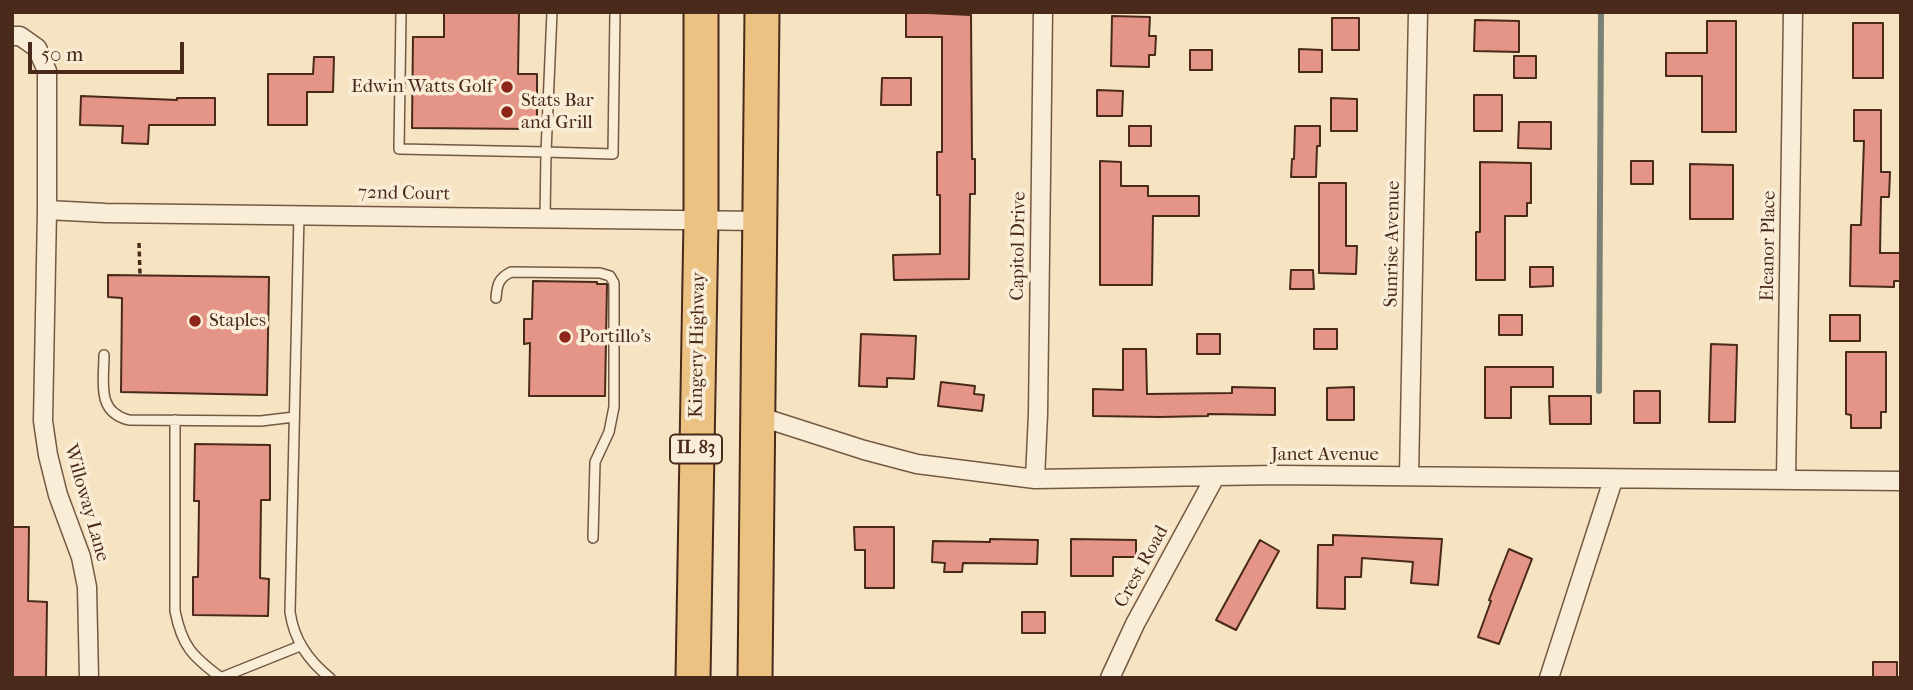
<!DOCTYPE html>
<style>
body{margin:0}
#map{position:relative;width:1913px;height:690px;overflow:hidden;background:#f6e3c2;font-family:"IM FELL French Canon",serif}
canvas{display:block}
.frame{position:absolute;inset:0;border:14px solid #49291a;pointer-events:none}
.scale{position:absolute;left:28px;top:42px;width:156px;height:32px;box-sizing:border-box;border:4px solid #49291a;border-top:0;padding-left:9px;font-size:21px;line-height:24px;white-space:nowrap;color:#49291a;-webkit-text-stroke:5px #f9edd7;paint-order:stroke}
</style>
<div id="map">
<canvas width="1913" height="690"></canvas>
<div class="frame"></div>
<div class="scale">50 m</div>
</div>
<script>
const c = document.querySelector('canvas').getContext('2d');
c.lineJoin = 'round';
function strokePath(path, color, width, dash) { c.strokeStyle = color; c.lineWidth = width; c.lineCap = dash ? 'butt' : 'round'; c.setLineDash(dash || []); c.stroke(path); }
function paint(path, color) { c.fillStyle = color; c.fill(path, 'evenodd'); }
function drawText(font, color, halo, rows, align = 'center') {
  c.font = font + ' "IM FELL French Canon",serif'; c.lineWidth = 7; c.setLineDash([]); c.textBaseline = 'middle'; c.strokeStyle = halo; c.fillStyle = color; for (const [text, x, y, turn = 0] of rows) {
    c.save(); c.translate(x, y); c.rotate((+turn || 0) * Math.PI / 180); c.textAlign = isNaN(turn) ? turn : align; if (halo) c.strokeText(text, 0, 0); c.fillText(text, 0, 0); c.restore();
  }
}
const stream = new Path2D(`
 M1599,391L1601,12`);
const building = new Path2D(`
 M444,12H519L518,74H537V129L412,128L413,37H444Z
 M906,12L971,15L972,159H975V194H970L969,279L894,280L893,255L940,254V195H937V152H942V37H906Z
 M1112,16L1150,17L1149,36H1156L1155,55H1149V67L1111,66Z
 M1332,18H1359V50H1332Z
 M1475,20L1519,21V52L1474,51Z
 M1707,21H1736V132H1702V76H1666V53H1707Z
 M1853,23H1883V78H1853Z
 M1299,49L1322,50V72H1299Z
 M1190,50H1212V70H1190Z
 M1514,56H1536V78H1514Z
 M314,57H334L333,92H307V125H268V74H313Z
 M882,78H911V105H881Z
 M1097,90L1123,91L1122,116H1097Z
 M1474,95H1502V131H1474Z
 M81,96L177,100V98H215V125H149L148,144L122,143L123,126L80,125Z
 M1331,98L1357,99V131H1331Z
 M1854,110H1881V172H1890L1889,197H1881L1880,253H1901V281H1894V287L1850,286L1851,225H1861L1864,141H1854Z
 M1519,122H1551V149L1518,148Z
 M1129,126H1151V146H1129Z
 M1295,126H1320V146H1317L1316,177H1291L1292,159H1294Z
 M1100,161L1121,162V186H1148V196H1199V216H1153L1152,285H1100Z
 M1631,161H1653V184H1631Z
 M1480,162L1531,163V203H1527V216H1505V280H1476V232H1480Z
 M1690,164L1733,165V219H1690Z
 M1319,183H1346V246H1357L1356,274L1319,273Z
 M1530,267H1553V286L1530,287Z
 M1291,270H1313L1314,289H1290Z
 M108,275L269,277L267,395L121,392L122,298L108,297Z
 M533,281L597,282V284H607L605,396H529L530,343L524,344V319H532Z
 M1499,315H1522V335H1499Z
 M1830,315H1860V341H1830Z
 M1314,329H1337V349H1314Z
 M861,334L916,336L914,379L887,378V387L859,386Z
 M1197,334H1220V354H1197Z
 M1711,344L1737,345L1735,422H1709Z
 M1123,349H1146L1147,394L1232,393V387L1275,388V415L1208,414V416L1160,417L1093,416V389L1123,390Z
 M1846,352H1886V412H1881V428H1851V415L1846,414Z
 M1485,367H1553V387H1511V418H1485Z
 M941,382L975,386L974,394L984,395L982,411L938,406Z
 M1354,387V420H1327V388Z
 M1634,391H1660V423H1634Z
 M1549,396H1591V424H1550Z
 M195,444L270,445V500H261L260,578L269,579L268,616L193,615V577H198L199,501H194Z
 M12,527H29L28,601L47,602L46,677H12Z
 M854,527H894V588H865V550H855Z
 M1333,535L1442,539L1438,585L1411,583L1413,562L1362,558L1361,577H1345V609L1317,608L1318,545H1333Z
 M990,539L1038,540L1037,564L963,563L962,572H944L945,563L932,562L933,541L990,542Z
 M1071,539L1136,540V557H1113V576H1071Z
 M1260,540L1279,551L1236,630L1216,620Z
 M1509,549L1532,559L1499,644L1478,637L1491,601L1489,600Z
 M1022,612H1045V633H1022Z
 M1873,662H1897V678H1873Z`);
const path = new Path2D(`
 M139,243L140,275`);
const lane = new Path2D(`
 M401,12L399,149L546,152L545,218
 M552,12L546,152L613,154L615,12
 M299,214L290,612C294,640 308,660 330,678
 M496,298C497,284 499,278 511,272L600,273L610,276L614,283V407L609,432L595,462L593,538
 M104,355C104,382 96,412 129,420L261,421L294,417
 M175,420V611C182,646 192,656 220,677
 M220,678L300,646`);
const street = new Path2D(`
 M12,36H20L37,48L47,71V210L43,421L48,455L58,495L81,557L87,587L89,678
 M47,210L105,213L760,221
 M758,416L864,450L917,464L1035,479L1276,475L1901,481
 M1409,476L1418,12
 M1035,479L1038,414L1043,12
 M1786,480L1793,12
 M1110,678L1135,624L1215,477
 M1549,678L1613,480`);
const highway = new Path2D(`
 M693,678L701,221V12
 M755,678L762,12`);
const markers = [
 [507,87,7,"#8f2418"],
 [507,112,7,"#8f2418"],
 [195,321,7,"#8f2418"],
 [565,337,7,"#8f2418"]
];
const shields = [
 [696,449,52]
];
const shieldNames = [
 ["IL 83",696,449]
];
const poiNames = [
 ["Edwin Watts Golf",493,87,"right"],
 ["Stats Bar",521,101],
 ["and Grill",521,123],
 ["Staples",209,321],
 ["Portillo's",579,337]
];
const streetNames = [
 ["72nd Court",404,194,1],
 ["Sunrise Avenue",1393,244,-89],
 ["Capitol Drive",1019,246,-89],
 ["Eleanor Place",1769,246,-89],
 ["Kingery Highway",698,345,-89],
 ["Janet Avenue",1325,455],
 ["Willoway Lane",86,503,74],
 ["Crest Road",1142,567,-61]
];
strokePath(stream, '#7b8275', 6);
paint(building, '#e59588');
strokePath(building, '#49291a', 2);
strokePath(lane, '#745844', 12);
strokePath(street, '#745844', 21);
strokePath(highway, '#49291a', 37);
strokePath(path, '#49291a', 3.5, [5, 3.5]);
strokePath(lane, '#f9edd7', 9);
strokePath(street, '#f9edd7', 18);
strokePath(highway, '#ebc281', 33);
for (const [x, y, r, color] of markers) { const dot = new Path2D(); dot.arc(x, y, r, 0, 2 * Math.PI); c.fillStyle = color; c.fill(dot); strokePath(dot, '#f9edd7', 2.5); }
for (const [x, y, w] of shields) { const box = new Path2D(); box.roundRect(x - w / 2, y - 14.5, w, 29, 5); c.fillStyle = '#f9edd7'; c.fill(box); strokePath(box, '#49291a', 2); }
drawText('bold 18px', '#49291a', null, shieldNames);
drawText('19px', '#49291a', '#f9edd7', poiNames, 'left');
drawText('19px', '#49291a', '#f9edd7', streetNames);
</script>
